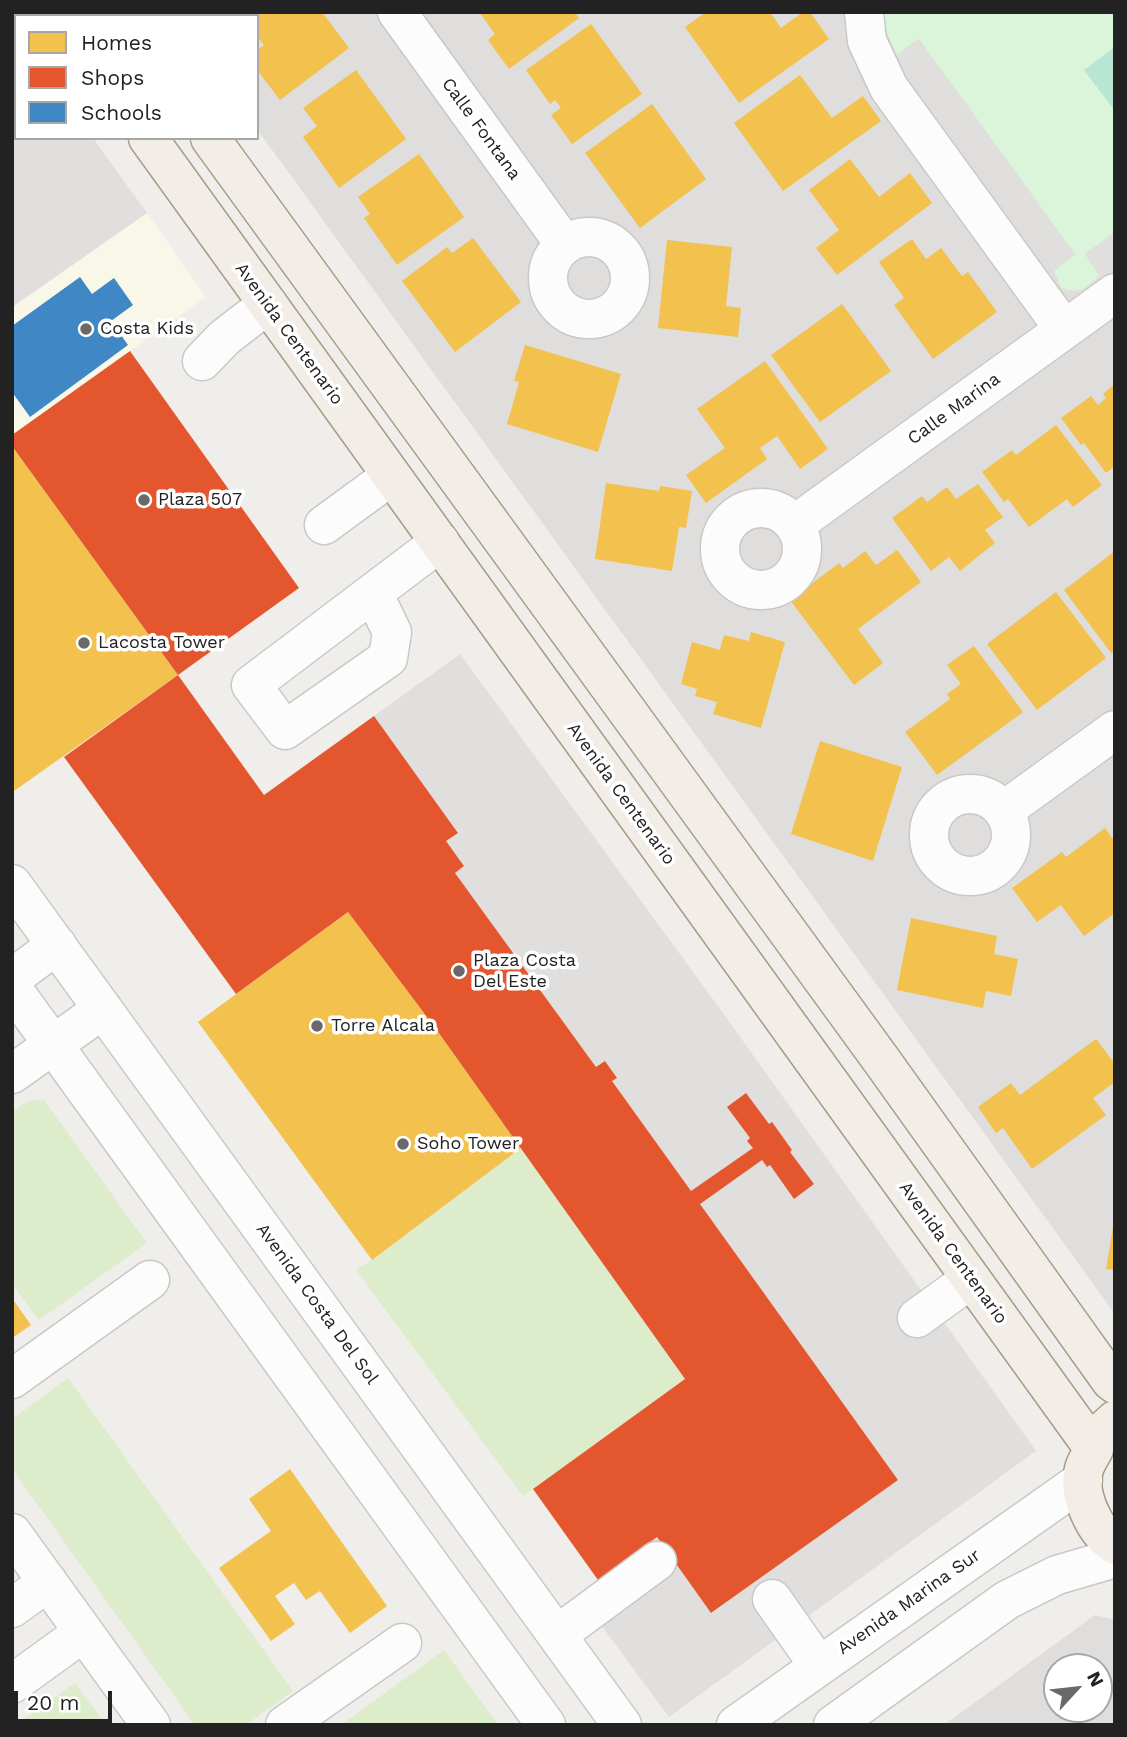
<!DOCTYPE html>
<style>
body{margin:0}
#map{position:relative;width:1127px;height:1737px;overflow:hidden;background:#f0eeeb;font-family:"Work Sans",sans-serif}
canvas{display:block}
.frame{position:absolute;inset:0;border:14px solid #222;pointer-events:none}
.legend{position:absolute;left:14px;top:14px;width:245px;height:126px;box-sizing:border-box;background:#fff;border:2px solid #a7a7a7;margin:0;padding:9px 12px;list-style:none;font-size:21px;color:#222}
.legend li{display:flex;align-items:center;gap:14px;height:35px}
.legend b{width:35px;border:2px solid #a7a7a7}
.north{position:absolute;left:1043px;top:1653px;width:70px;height:70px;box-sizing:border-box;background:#fff;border:2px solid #a7a7a7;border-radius:50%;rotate:63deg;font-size:19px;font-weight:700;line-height:28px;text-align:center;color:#222}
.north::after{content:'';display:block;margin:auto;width:24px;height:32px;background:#6a6968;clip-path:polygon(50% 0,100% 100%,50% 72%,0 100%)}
.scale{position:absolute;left:14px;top:1691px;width:98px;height:32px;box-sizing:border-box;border:4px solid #222;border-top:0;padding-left:9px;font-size:21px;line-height:24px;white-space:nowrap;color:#222;-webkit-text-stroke:5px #fff;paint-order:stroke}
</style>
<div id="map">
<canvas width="1127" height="1737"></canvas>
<div class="frame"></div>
<ul class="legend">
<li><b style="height:19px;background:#f2c14e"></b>Homes</li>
<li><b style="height:19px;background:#e4572e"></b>Shops</li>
<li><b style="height:19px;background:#3f88c5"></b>Schools</li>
</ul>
<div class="north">N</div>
<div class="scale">20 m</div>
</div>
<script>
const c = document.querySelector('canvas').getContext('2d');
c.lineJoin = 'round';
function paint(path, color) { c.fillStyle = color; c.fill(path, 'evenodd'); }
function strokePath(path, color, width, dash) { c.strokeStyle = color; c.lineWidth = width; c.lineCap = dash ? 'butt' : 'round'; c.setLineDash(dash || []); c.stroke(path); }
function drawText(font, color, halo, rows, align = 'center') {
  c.font = font + ' "Work Sans",sans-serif'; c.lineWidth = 7; c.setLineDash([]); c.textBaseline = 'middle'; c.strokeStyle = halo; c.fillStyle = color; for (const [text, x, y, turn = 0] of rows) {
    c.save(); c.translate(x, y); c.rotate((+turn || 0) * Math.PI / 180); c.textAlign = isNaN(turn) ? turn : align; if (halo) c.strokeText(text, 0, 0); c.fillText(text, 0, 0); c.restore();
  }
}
const residential = new Path2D(`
 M173,12H1115V1314L257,129V16H175Z
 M1095,1615L1115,1620V1725H944ZM1057,1667H1099V1709H1057Z`);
const education = new Path2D(`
 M147,213L206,297L12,435V308Z`);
const grass = new Path2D(`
 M44,1100L147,1243L39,1320L12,1284V1112L28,1101Z
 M521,1148L685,1379L523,1496L356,1270L372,1260Z
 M68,1378L293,1691L246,1725H195L12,1469V1419Z
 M444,1650L498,1725H341Z
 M75,1683L106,1725H15L18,1723Z`);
const park = new Path2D(`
 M881,12H1115V232L1085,254L1099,275C1087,289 1079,294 1061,288L1054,271L1075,254L919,39L897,55L881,20Z`);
const pitch = new Path2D(`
 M1115,47V111L1084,70Z`);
const parking = new Path2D(`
 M12,27L16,32V138H93L147,213L12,307Z
 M918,39L1075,255L1054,271L897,55Z
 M1115,232V268L1103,277L1099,275L1085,254Z
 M460,654L718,1006L1036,1451L669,1717L578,1594L657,1537L712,1613L897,1479L612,1081L617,1078L605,1061L596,1067L455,873L464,866L446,841L458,832L374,716Z`);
const homes = new Path2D(`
 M258,12H322L349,48L280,100L257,70V50L264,45L257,37V16H253Z
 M479,12H575L579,18L509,69L488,40L495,34Z
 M706,12H770L781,28L803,12H810L829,39L739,103L685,27Z
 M591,24L642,94L572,144L551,115L561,108L555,100L550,104L526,70Z
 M356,70L406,139L339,188L303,137L317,126L303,108Z
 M800,75L832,118L863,96L881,121L783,191L734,123Z
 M652,104L706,179L640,228L585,153Z
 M419,154L464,217L397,265L364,218L370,214L358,197Z
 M850,159L879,197L910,173L932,203L837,275L816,248L839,230L809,190Z
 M473,238L521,302L455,352L402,281L447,247L452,253Z
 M912,239L926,259L941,248L962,276L968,272L997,312L933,359L894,305L904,298L879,262Z
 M667,240L732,247L726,306L741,308L738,337L658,328Z
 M842,304L891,371L820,422L771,355Z
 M525,345L621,374L598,452L507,424L519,382L514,381Z
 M765,361L828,449L800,469L777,436L760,448L767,459L706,503L686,475L725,448L697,409Z
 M1115,384V466L1106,473L1084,443L1081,445L1061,418L1091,396L1098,405L1106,398L1103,394Z
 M1056,425L1102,485L1073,507L1067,499L1029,527L1008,499L1004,502L982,472L1012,450L1016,455Z
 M12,446L178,675L14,791L12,788Z
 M606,483L659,491L660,486L692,491L686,528L679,527L672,571L595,559Z
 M978,484L1003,517L985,530L995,543L960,571L949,557L931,571L892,518L922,496L927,502L947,487L956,499Z
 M897,550L921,582L858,629L883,663L854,685L790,600L839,563L843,568L865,551L876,565Z
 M1115,551V650L1111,653L1064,590Z
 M1056,592L1106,658L1037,710L987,644Z
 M751,632L785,642L761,728L713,714L717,702L695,696L697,689L681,684L692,642L720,650L724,635L749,641Z
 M974,646L1023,712L937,775L905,732L950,699L947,694L961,684L947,665Z
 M820,741L902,767L873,861L791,834Z
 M1105,828L1115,842V913L1084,936L1061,905L1037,922L1012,888L1062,852L1066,857Z
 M348,912L436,1029L521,1148L372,1260L198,1022Z
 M911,918L997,936L994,954L1018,959L1011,996L986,991L983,1008L897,990Z
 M1096,1039L1115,1064V1082L1093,1098L1106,1115L1032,1169L1003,1128L996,1133L978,1107L1011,1083L1020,1095Z
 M1113,1227H1115V1270L1106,1269Z
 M12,1298L31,1325L12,1338Z
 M290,1469L387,1606L350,1633L320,1591L306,1600L294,1583L275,1596L295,1624L271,1641L219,1568L271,1531L249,1499Z`);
const shops = new Path2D(`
 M130,351L299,588L178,675L12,446V435Z
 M178,675L264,795L374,716L458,833L446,841L464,866L455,873L596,1067L605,1061L617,1078L612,1081L691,1191L753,1148L747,1141L750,1138L727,1107L746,1093L769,1124L772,1122L792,1150L790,1152L814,1184L794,1199L770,1165L767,1167L762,1160L700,1204L898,1480L711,1613L657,1537L598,1580L533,1489L685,1379L436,1029L348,912L236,994L64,757Z`);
const schools = new Path2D(`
 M80,277L92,294L114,278L133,305L111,321L128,345L30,417L12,392V326Z`);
const minor = new Path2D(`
 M397,12L565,245
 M864,12L867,41L889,88L1064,329
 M548 278a41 41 0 1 1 82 0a41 41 0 1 1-82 0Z
 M202,361L224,338L268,304
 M720 549a41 41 0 1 1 82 0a41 41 0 1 1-82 0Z
 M324,525L391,476
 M794,525L1115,293
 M373,593L392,632L388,658L285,730L251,685L440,542
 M929 835a41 41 0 1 1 82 0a41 41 0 1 1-82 0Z
 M1003,811L1115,730
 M12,884L622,1725
 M12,978L57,945
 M12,988L546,1725
 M12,1074L103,1009
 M917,1318L971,1279
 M12,1379L150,1280
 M12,1533L151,1725
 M772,1599L819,1666
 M12,1608L48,1582
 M557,1635L657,1561
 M12,1684L84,1632
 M285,1725L402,1643
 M736,1725L1083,1480
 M833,1725L1007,1600L1057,1575L1115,1558`);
const major = new Path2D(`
 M57,12L60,16
 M118,12L121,16
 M148,138L1094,1449
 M210,138L882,1061L1111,1381L1115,1384
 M1115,1420L1090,1443L1094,1449C1091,1455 1086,1462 1084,1469C1077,1494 1094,1531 1115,1545`);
const markers = [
 [86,329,7,"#6a6968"],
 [144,500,7,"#6a6968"],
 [84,643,7,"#6a6968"],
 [459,971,7,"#6a6968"],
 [317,1026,7,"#6a6968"],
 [403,1144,7,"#6a6968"]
];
const streetNames = [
 ["Calle Fontana",481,129,54],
 ["Avenida Centenario",289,334,54],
 ["Calle Marina",954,409,-36],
 ["Avenida Centenario",621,794,54],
 ["Avenida Centenario",953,1253,54],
 ["Avenida Costa Del Sol",317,1304,54],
 ["Avenida Marina Sur",909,1602,-35]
];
const poiNames = [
 ["Costa Kids",100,329],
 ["Plaza 507",158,500],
 ["Lacosta Tower",98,643],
 ["Plaza Costa",473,961],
 ["Del Este",473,982],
 ["Torre Alcala",331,1026],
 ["Soho Tower",417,1144]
];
paint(residential, '#dfdedc');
paint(education, '#f8f7e8');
paint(grass, '#ddeccb');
paint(park, '#daf5da');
paint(pitch, '#b7e6d2');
paint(parking, '#e0dfde');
paint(homes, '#f2c14e');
paint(shops, '#e4572e');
paint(schools, '#3f88c5');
strokePath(minor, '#c9c8c7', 41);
strokePath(major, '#a79c86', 41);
strokePath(minor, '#fdfcfc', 38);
strokePath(major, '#f3ede7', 38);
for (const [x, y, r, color] of markers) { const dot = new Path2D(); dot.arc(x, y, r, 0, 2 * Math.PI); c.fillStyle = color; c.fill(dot); strokePath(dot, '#fff', 2.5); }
drawText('18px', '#222', '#fff', streetNames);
drawText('18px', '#222', '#fff', poiNames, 'left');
</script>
